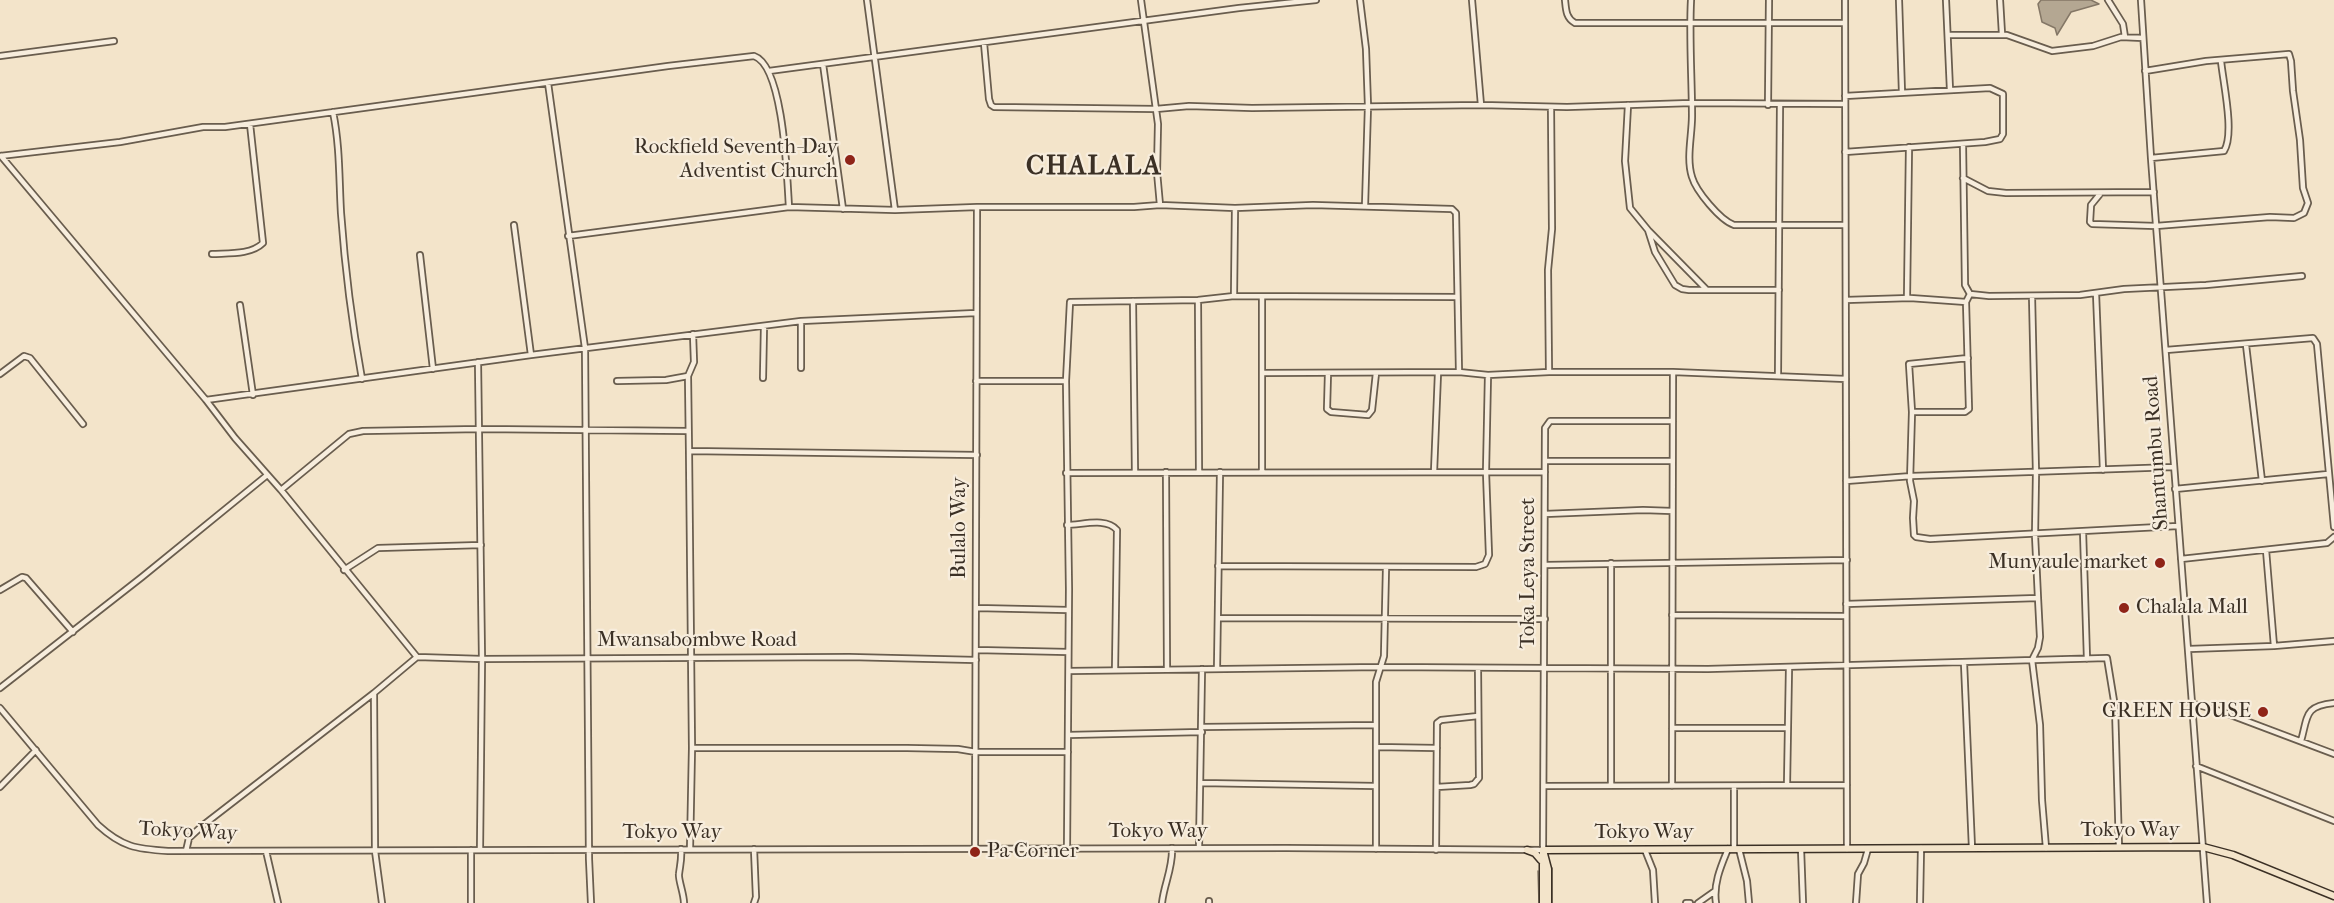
<!DOCTYPE html>
<style>
body{margin:0}
canvas{display:block;background:#f3e4ca}
</style>
<canvas width="2334" height="903"></canvas>
<script>
const c = document.querySelector('canvas').getContext('2d');
c.lineJoin = 'round';
function paint(path, color) { c.fillStyle = color; c.fill(path, 'evenodd'); }
function strokePath(path, color, width, dash) { c.strokeStyle = color; c.lineWidth = width; c.lineCap = dash ? 'butt' : 'round'; c.setLineDash(dash || []); c.stroke(path); }
function drawText(font, color, halo, rows, align = 'center') {
  c.font = font + ' "IM FELL French Canon",serif'; c.lineWidth = 4.5; c.setLineDash([]); c.textBaseline = 'middle'; c.strokeStyle = halo; c.fillStyle = color; for (const [text, x, y, turn = 0] of rows) {
    c.save(); c.translate(x, y); c.rotate((+turn || 0) * Math.PI / 180); c.textAlign = isNaN(turn) ? turn : align; if (halo) c.strokeText(text, 0, 0); c.fillText(text, 0, 0); c.restore();
  }
}
const water = new Path2D(`
 M2041,0H2091L2099,4L2071,12L2057,35L2055,28L2042,22L2038,4Z`);
const stream = new Path2D(`
 M1552,868V903
 M1538,871L1539,903`);
const minor = new Path2D(`
 M867,0L895,210L977,207H1134L1160,205L1235,208L1313,205L1452,209L1456,213L1459,372
 M1141,0L1158,124L1157,172L1160,205
 M1360,0L1366,49L1368,106L1365,206
 M1472,0L1481,105L1567,107L1691,103L1845,104
 M1565,0C1566,10 1566,18 1575,23H1845
 M1691,0C1689,39 1692,78 1692,116C1692,136 1686,158 1692,177C1696,191 1720,220 1734,225H1845
 M1845,0L1847,849
 M1899,0L1902,93
 M1946,0L1950,90
 M2000,0L2002,34
 M2108,0L2123,24L2125,37
 M2141,0L2151,158L2207,903
 M1949,35H2007L2052,51L2093,46L2121,37L2143,38
 M984,43L989,99L991,105L994,107L1156,109L1189,106L1252,108L1481,105
 M0,56L114,41
 M823,64L843,209
 M769,71L1239,8L1316,0
 M548,83L585,348L589,859L591,903
 M1845,96L1990,88L2003,94V134L2000,139L1985,142L1845,152
 M1628,105L1625,161L1630,208L1648,230L1655,252L1675,285L1682,289L1689,290H1779
 M1768,105L1769,0
 M333,112C340,146 339,179 341,213C345,269 352,324 362,379
 M1963,145L1965,285L1970,294L1989,296L2080,295L2124,289L2206,285L2302,276
 M0,156L120,142L203,127H225L668,66L754,56C784,66 787,178 789,207
 M1,156L206,400L235,438L281,490L417,657
 M2151,158L2224,151C2235,134 2223,82 2221,61
 M1963,178L1988,191L2006,193L2154,192
 M2100,194L2091,205L2090,222L2092,224L2156,226L2270,217L2294,218L2304,213L2308,203L2303,188L2300,140L2293,91L2291,61L2289,54L2206,61L2145,71
 M514,225L531,355
 M1649,231L1706,289
 M568,236L789,207L895,210
 M212,254C228,253 251,255 263,243L250,124
 M420,255L433,369
 M2096,293L2103,470
 M1234,296L1235,208
 M1262,297V472
 M1907,298L1909,147
 M1198,300L1199,472
 M1846,300L1910,298L1966,302
 M1133,301L1135,473
 M240,305L253,395
 M801,321V368
 M2246,345L2262,481
 M2166,350L2313,338L2317,344L2334,527
 M1968,358L1909,364L1912,412L1910,481L1914,501L1913,518L1914,535L1916,537L1930,539L2178,526
 M478,362L482,659L480,850
 M1549,372L1548,270L1552,229L1551,107
 M1262,373L1459,372L1488,375L1549,372H1673L1846,379
 M1328,373L1327,409L1331,412L1368,415L1372,410L1376,373
 M0,374L24,356L30,358L83,424
 M1778,375L1780,105
 M763,378L764,326
 M617,381L666,380L688,376
 M976,381H1066
 M206,400L531,355L801,321L976,313
 M1912,412H1965L1969,409L1966,302L1970,294
 M689,451L688,376L694,362L693,334
 M1545,461H1672
 M1166,472L1167,668
 M1434,472L1438,373
 M1066,473L1545,472
 M1846,481L1912,476L2174,467
 M2175,489L2328,474
 M281,490L349,434L363,431L480,429L688,431
 M1545,514L1643,510L1672,511
 M1067,525C1082,525 1106,517 1117,530L1115,670
 M2083,531L2087,659
 M2266,550L2274,646
 M2181,559L2327,543L2334,537
 M1546,565L1847,560
 M1218,566L1476,567L1485,564L1489,555L1486,472L1488,375
 M344,570L378,548L481,545
 M0,590L22,577L26,578L73,632
 M2038,598L2040,637L2038,648L2032,660L2040,725L2042,800L2046,848
 M1846,604L2038,598L2035,535L2036,473L2032,296
 M976,608L1068,610
 M1672,615L1846,616
 M1218,618L1545,619
 M2189,649L2274,646L2334,641
 M976,650L1068,652
 M417,657L482,659L849,657L976,660
 M1964,663L1972,848
 M1217,669L1220,472
 M1069,671L1381,667L1708,669L2107,658L2115,707L2119,847
 M0,688L142,577L266,476
 M2191,703L2220,711L2334,754
 M0,708L98,825C122,847 136,849 168,851L1286,848L1543,850L1545,428L1550,421H1673
 M1202,727L1375,725
 M1672,728H1788
 M1068,735L1202,732
 M2301,741C2308,716 2304,706 2334,703
 M1376,747L1437,748
 M692,748H907L958,749L976,752H1068
 M2196,766L2334,821
 M1201,783L1376,786
 M1787,785L1789,668
 M1544,786L1847,785
 M1611,786V563
 M1672,786L1673,372
 M1734,786V849
 M0,787L36,750
 M1437,787L1470,785L1474,784L1479,778L1478,668
 M1199,848L1202,669
 M681,849C682,859 680,865 679,874C678,879 684,894 684,903
 M690,849L692,748L689,451L977,455
 M975,849L977,207
 M1067,849L1069,589L1066,381L1070,302L1198,300L1234,296L1457,297
 M1376,849V682L1384,656L1386,568
 M1739,849L1747,881L1749,903
 M1801,849L1803,903
 M1436,850L1437,723L1441,720L1478,716
 M1645,850L1653,870L1655,903
 M186,851L189,838L202,826L374,693
 M266,851L278,903
 M1209,901V903
 M382,903L375,851L374,693L417,657
 M471,903V850
 M754,903L756,897L754,849
 M1162,903C1164,884 1173,868 1172,848
 M1686,903H1690
 M1698,903L1715,891
 M1716,903C1713,884 1721,866 1728,849
 M1856,903L1858,874L1864,863L1868,849
 M1920,903L1921,848`);
const major = new Path2D(`
 M1527,850L1535,853L1541,860
 M1543,850L2203,847L2233,855L2334,896
 M1543,850L1548,869V903
 M1543,903V850`);
const markers = [
 [850,160,6,"#8f2418"],
 [2160,563,6,"#8f2418"],
 [2124,608,6,"#8f2418"],
 [2263,712,6,"#8f2418"],
 [975,852,6,"#8f2418"]
];
const poiNames = [
 ["Rockfield Seventh-Day",838,148],
 ["Adventist Church",838,172],
 ["Munyaule market",2148,563],
 ["Chalala Mall",2136,608,"left"],
 ["GREEN HOUSE",2251,712],
 ["Pa Corner",987,852,"left"]
];
const streetNames = [
 ["Shantumbu Road",2157,453,-94],
 ["Bulalo Way",960,528,-90],
 ["Toka Leya Street",1529,573,-90],
 ["Mwansabombwe Road",697,641],
 ["Tokyo Way",2130,831],
 ["Tokyo Way",188,832,3],
 ["Tokyo Way",1158,832],
 ["Tokyo Way",672,833],
 ["Tokyo Way",1644,833]
];
const districtNames = [
 ["CHALALA",1094,167]
];
paint(water, '#b4a792');
strokePath(water, '#847766', 1.5);
strokePath(stream, '#847766', 1.5);
strokePath(minor, '#695d4e', 8);
strokePath(major, '#3b3025', 9);
strokePath(minor, '#f7eddd', 4.5);
strokePath(major, '#f3e4ca', 6);
for (const [x, y, r, color] of markers) { const dot = new Path2D(); dot.arc(x, y, r, 0, 2 * Math.PI); c.fillStyle = color; c.fill(dot); strokePath(dot, '#f7eddd', 2); }
drawText('21px', '#3b3025', '#f7eddd', poiNames, 'right');
drawText('21px', '#3b3025', '#f7eddd', streetNames);
c.letterSpacing = '1.5px';
drawText('bold 27px', '#3b3025', '#f7eddd', districtNames);
c.letterSpacing = '0px';
</script>
